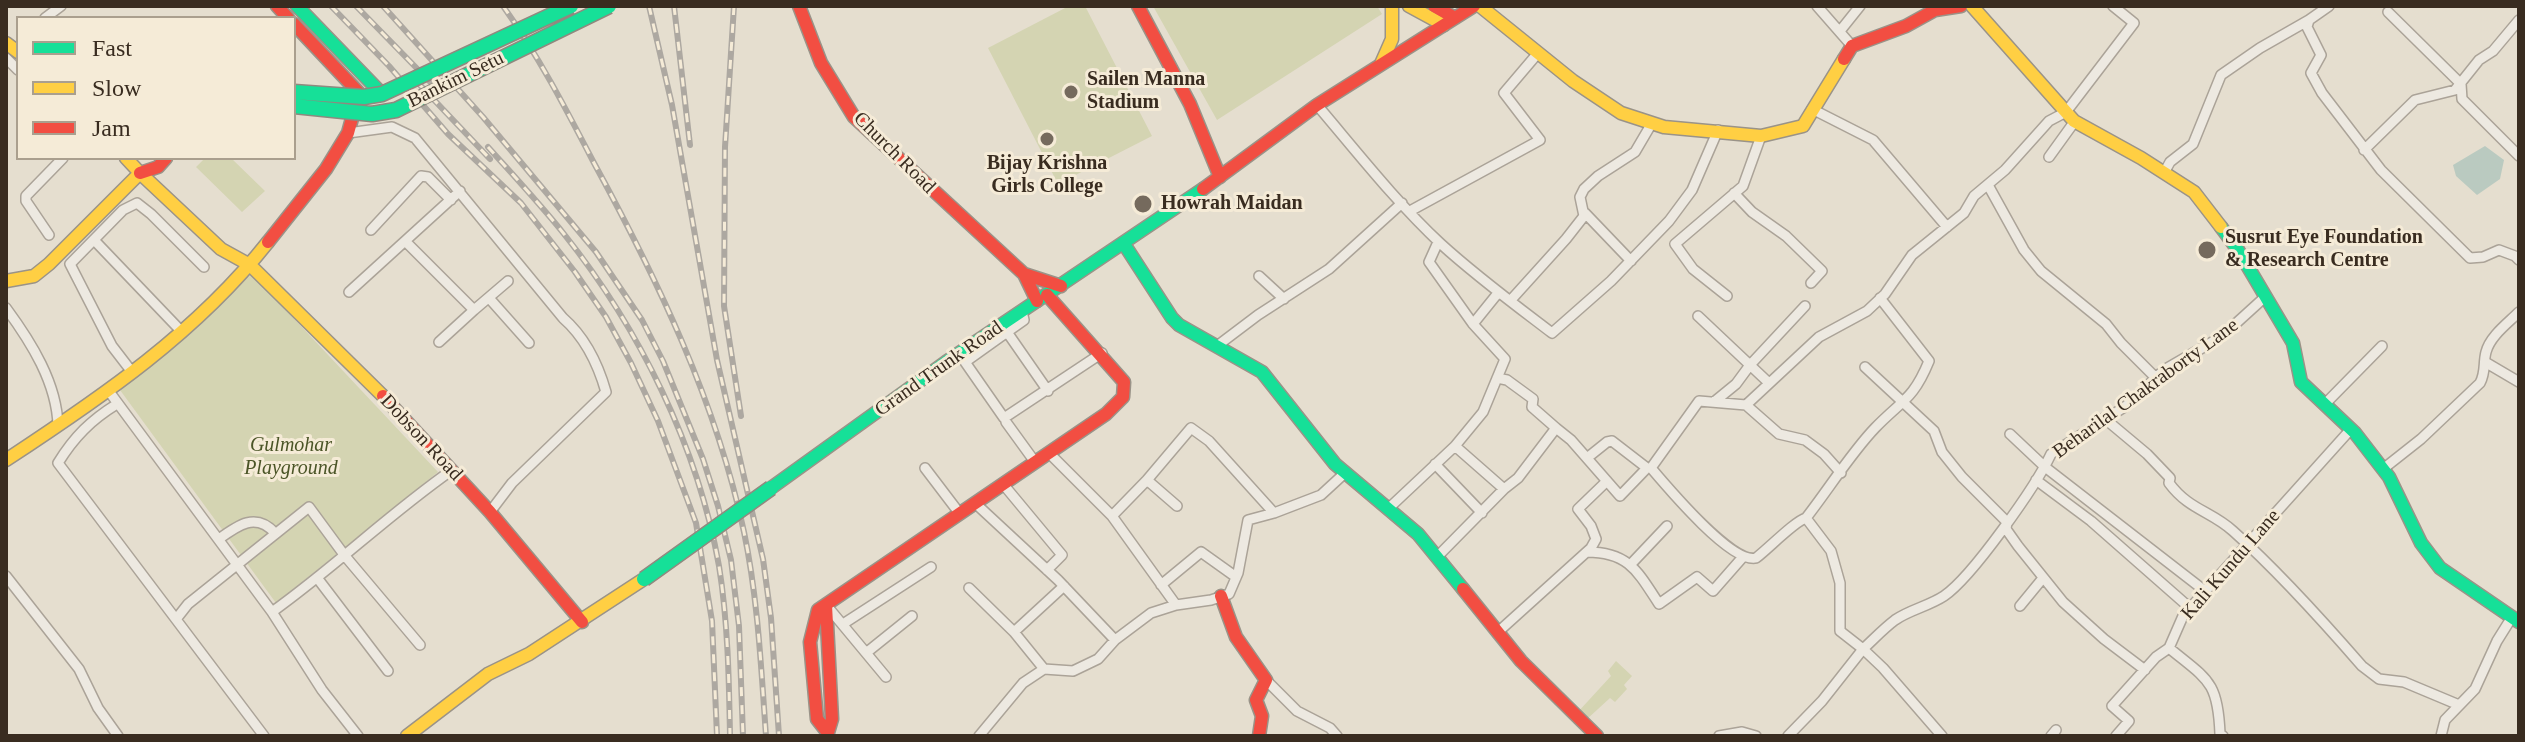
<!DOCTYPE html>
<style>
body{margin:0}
#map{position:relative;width:2525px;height:742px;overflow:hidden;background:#e5decf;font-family:"Times New Roman",serif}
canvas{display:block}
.frame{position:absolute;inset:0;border:8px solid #392c20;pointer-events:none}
.legend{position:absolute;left:16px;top:16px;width:280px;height:144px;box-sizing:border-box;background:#f5ebd7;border:2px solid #aa9f8e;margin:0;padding:10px 14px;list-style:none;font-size:24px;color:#392c20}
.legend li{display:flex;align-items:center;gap:16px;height:40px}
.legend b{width:40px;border:2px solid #aa9f8e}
</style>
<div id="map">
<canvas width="2525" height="742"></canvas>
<div class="frame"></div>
<ul class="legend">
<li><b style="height:10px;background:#16e098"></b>Fast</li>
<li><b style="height:10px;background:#ffcf43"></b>Slow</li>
<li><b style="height:10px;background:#f24e42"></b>Jam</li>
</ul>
</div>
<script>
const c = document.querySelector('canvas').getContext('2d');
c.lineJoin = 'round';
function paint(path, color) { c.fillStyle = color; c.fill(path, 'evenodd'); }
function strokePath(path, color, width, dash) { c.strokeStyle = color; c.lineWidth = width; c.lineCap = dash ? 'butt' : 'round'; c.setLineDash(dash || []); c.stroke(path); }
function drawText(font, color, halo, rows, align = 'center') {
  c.font = font + ' "Times New Roman",serif'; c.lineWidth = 6; c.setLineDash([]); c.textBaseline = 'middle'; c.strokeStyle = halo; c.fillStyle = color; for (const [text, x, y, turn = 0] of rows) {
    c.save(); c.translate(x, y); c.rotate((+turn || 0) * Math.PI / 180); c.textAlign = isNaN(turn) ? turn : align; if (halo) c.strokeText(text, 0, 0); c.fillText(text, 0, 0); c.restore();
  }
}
const green = new Path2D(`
 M1069,6H1085L1152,136L1058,184L988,48Z
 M1153,6H1377L1382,14L1217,120Z
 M205,158H231L265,191L242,212L196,167Z
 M252,274L438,472L276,603L120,390Z
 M1616,661L1632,676L1624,685L1627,689L1615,702L1610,698L1586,720L1577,713L1611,676L1608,671Z`);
const water = new Path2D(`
 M2485,146L2504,160L2500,179L2477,195L2456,176L2453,165Z`);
const street = new Path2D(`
 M1817,6L1852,46
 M2329,6L2309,20L2307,27L2321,55L2311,73L2322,93L2381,170L2470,258L2483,257L2499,250L2515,256L2519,260
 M2388,12L2461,84L2462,99L2519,156
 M45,18L61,6
 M1840,31L1860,6
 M6,58L18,70
 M1317,105C1357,152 1396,202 1441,244C1476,276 1514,304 1552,333L1611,281L1669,221L1692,190L1718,130
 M1812,109L1873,140L1947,227
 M348,133L392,127L415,138L563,318C586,338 598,364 606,392L512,483L490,512
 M2364,150L2415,100L2455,90L2479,60L2493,51L2519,20
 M2049,157L2075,121
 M2164,173L2170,162L2193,144L2221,75L2260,48L2309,20
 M1988,185L2024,250L2041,271L2106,324L2121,343L2156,378
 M1734,193L1752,212L1786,236L1822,271L1811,283
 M1410,211L1540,140L1504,93L1538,53
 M1585,213L1631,261
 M371,230L421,176L428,177L451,200
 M49,235L26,201V196L63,158
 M94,240L182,332
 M406,242L474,310L439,342
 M1259,276L1284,299
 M349,292L460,191
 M1727,296L1693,269L1675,244L1743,186L1761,136
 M489,298L529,343
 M1880,298L1929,361C1913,400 1902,400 1875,428C1851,453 1828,490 1806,518L1831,551L1840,583V631L1863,649C1873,640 1883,629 1895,620C1909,610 1929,606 1944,596C1972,577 2036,486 2051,454L2126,406L2164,370L2221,337L2265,297
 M1510,301L1566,239L1584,216L1580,197L1584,189L1598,176L1635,152L1652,123
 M6,308C31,342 57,383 58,426
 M474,310L508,281
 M1022,311L1024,320L1007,332L1048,391
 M1698,316L1769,383
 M1473,324L1498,293
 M1007,332L965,362L1004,418L1102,353
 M1217,346L1258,315L1329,269L1402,203
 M2485,362L2519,382
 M1865,367L1934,431L1942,452L1962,477L2007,522L2006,529L2018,546L2063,602L2104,639L2145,670
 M132,372L112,346L70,264L123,210L137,203L151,214L204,267
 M1497,378L1507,380L1533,399L1532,407L1556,428L1518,478L1504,489
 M108,390L272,612L322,690L358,736
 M1714,402L1736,384L1750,365L1805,306
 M117,404C91,420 74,437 58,463L264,736
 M2325,404L2382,346
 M2104,418L2147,454L2170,478L2169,483C2189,510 2211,511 2233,531C2279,572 2322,620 2362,666L2379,679L2404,682L2459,705
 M1006,422L1035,462
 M1556,428L1571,440L1620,496L1647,468H1651L1699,401L1746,405
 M2010,434L2045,467L2205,591
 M1049,453L1112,516L1176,605
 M1587,458L1607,442L1612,441L1647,468
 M1435,464L1482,513
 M925,468L960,514
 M1651,468C1668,488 1732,564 1756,558C1768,549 1795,521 1806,518
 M2383,469L2421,439L2480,383C2486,372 2483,363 2486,352C2490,336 2508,323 2519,312
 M1841,473L1824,454L1805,440L1779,434L1746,405L1819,337L1867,311L1885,294L1912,255L1964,213L1974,196L2005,170L2049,121L2066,112L2134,23L2113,6
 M1147,480L1177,506
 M2036,480L2091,521L2190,608
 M1003,484L1062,555L1047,570
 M975,503L1058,580L1115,640
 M1389,508L1455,446L1483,412L1505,359L1473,324L1429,262L1438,242
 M1112,516L1147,480L1191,428L1209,441L1274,513
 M219,539C238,525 256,512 275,533
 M1587,552C1629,552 1638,572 1659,604L1697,577L1713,591L1742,558
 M1437,557L1504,489L1455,446
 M1631,564L1667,526
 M6,576L79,669L98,708L118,736
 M318,579L388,671
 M1161,585L1201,552L1236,577
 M969,588L1014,632L1044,669
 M827,606L886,677
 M2020,606L2043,578
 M272,612C335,567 389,514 452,470
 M177,618L188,604L309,507L345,556L420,645
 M843,624L931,567
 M1014,632L1064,586
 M1498,632L1591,548L1596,539L1591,526L1578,509L1607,481
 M2169,648C2208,680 2218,681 2220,734L2223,736
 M866,653L912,616
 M1266,680L1297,711L1330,728L1337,736
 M979,736L1023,683L1044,669L1073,671L1098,659L1115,640L1151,613L1176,605L1211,600L1229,594L1238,573L1248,520L1274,513L1321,495L1346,472
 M1719,736L1742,732L1756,736
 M1788,736L1822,701L1863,649L1883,668L1942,736
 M2051,736L2056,730
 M2116,736L2129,721L2112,706L2156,657L2169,648L2183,616L2351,429
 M2441,736L2445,720L2475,689L2497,641L2512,617`);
const fast = new Path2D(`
 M297,6L382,94
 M2221,227L2238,250L2293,343L2301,382L2355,433L2389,477L2421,543L2440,568L2519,622
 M1124,244L1172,318L1179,325L1262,372L1335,464L1418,534L1463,589
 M771,488L946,362L1203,189`);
const slow = new Path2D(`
 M1409,6L1444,25
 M1480,6L1573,81L1621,113L1664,127L1761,136L1803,126L1844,59
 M1972,6L2074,121L2141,158L2194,192L2221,227
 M6,43L18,52
 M1381,64L1392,39V6
 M126,158L140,173
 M6,281L34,276L49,264L140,173L221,249L250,265L383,396
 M6,460C102,397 196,333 268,242
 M407,736L488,674L529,654L644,579`);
const jam = new Path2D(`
 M277,6L288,18
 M799,6L821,63L854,117L1024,274L1037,301
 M1138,6L1190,104L1220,177
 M1434,6L1455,18
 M1844,59L1852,46L1906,26L1935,10L1961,6
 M140,173L158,167L166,158
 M1203,189L1317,105L1474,6
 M268,242L326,169L348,133L359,93L294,24
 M1024,274L1061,286
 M383,396L490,512L582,622
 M1463,589L1521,661L1597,736
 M1221,596L1236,637L1266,680L1256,700L1262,716L1259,736
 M826,605L832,719L827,736
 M828,733L817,719L810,642L818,610L1106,414L1123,397L1124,382L1047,295`);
const rail = new Path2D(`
 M331,6L389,66L448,134L521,203L575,272L606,317L631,363L658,421L696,523L712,621L717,736
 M356,6L435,87
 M383,6L483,117L596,252L642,320L663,361L703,459L718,506L731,560L739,626L743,736
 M503,6C538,55 566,109 594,163C657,279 716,401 744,532C758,599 761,667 766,736
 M649,6L672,105L717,360L763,559L771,618L779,736
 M674,6L690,145
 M734,6L725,147L724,306L741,416
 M419,84L490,159
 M488,147C513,175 540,204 564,234C639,328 698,447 719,566C728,622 729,680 730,736`);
const fastBridge = new Path2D(`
 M294,92L364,97L382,94L571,6
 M294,106L372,114L396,110L609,6
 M644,579L771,488`);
const markers = [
 [1071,92,8,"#756a5d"],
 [1047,139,8,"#756a5d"],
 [1143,204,10,"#756a5d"],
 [2207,250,10,"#756a5d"]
];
const streetNames = [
 ["Bankim Setu",456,80,-26],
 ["Church Road",894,153,45],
 ["Grand Trunk Road",939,369,-35],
 ["Beharilal Chakraborty Lane",2146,389,-36],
 ["Dobson Road",421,438,47],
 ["Kali Kundu Lane",2231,565,-49]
];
const poiNames = [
 ["Sailen Manna",1087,80],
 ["Stadium",1087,103],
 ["Bijay Krishna",1047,164,"center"],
 ["Girls College",1047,187,"center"],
 ["Howrah Maidan",1161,204],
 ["Susrut Eye Foundation",2225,238],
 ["& Research Centre",2225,261]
];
const parkNames = [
 ["Gulmohar",291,446],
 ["Playground",291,469]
];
paint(green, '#d4d4b2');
paint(water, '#bacac0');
strokePath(street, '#aba398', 12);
strokePath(fast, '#9a9388', 15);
strokePath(slow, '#9a9388', 15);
strokePath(jam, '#9a9388', 15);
strokePath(street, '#ede9e1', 9);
strokePath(fast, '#16e098', 12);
strokePath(slow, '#ffcf43', 12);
strokePath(jam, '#f24e42', 12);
strokePath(rail, '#ada8a1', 6);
strokePath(rail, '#f5ebd7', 3, [9]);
strokePath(fastBridge, '#90897f', 17, []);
strokePath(fastBridge, '#16e098', 14);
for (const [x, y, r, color] of markers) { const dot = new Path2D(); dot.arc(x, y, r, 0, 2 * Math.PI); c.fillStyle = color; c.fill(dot); strokePath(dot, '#f5ebd7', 3); }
drawText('20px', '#392c20', '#f5ebd7', streetNames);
drawText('bold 20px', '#392c20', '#f5ebd7', poiNames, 'left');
drawText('italic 20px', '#4b5527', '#f5ebd7', parkNames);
</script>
